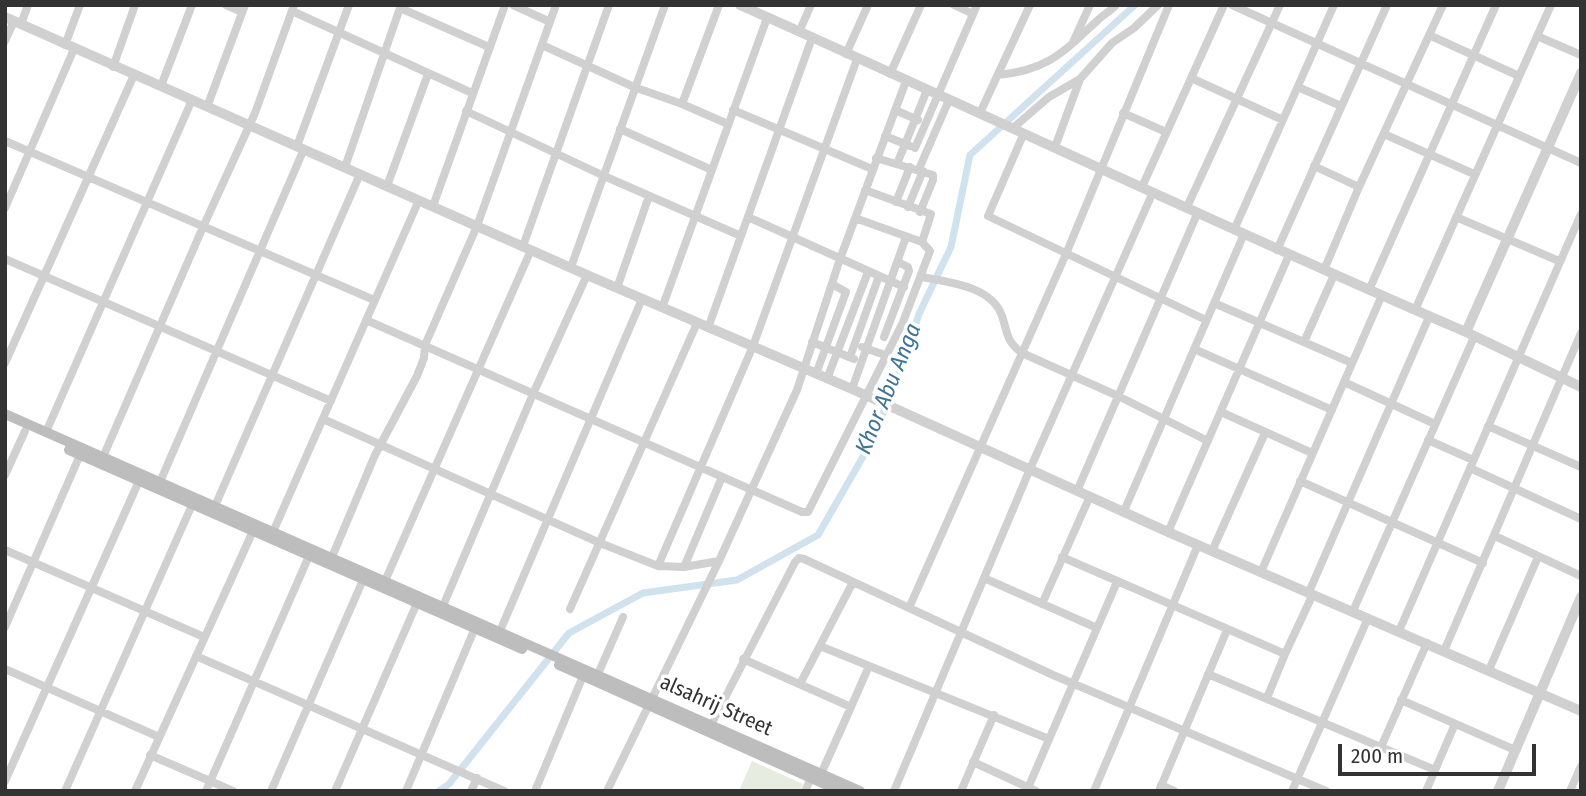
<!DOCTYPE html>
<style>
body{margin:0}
#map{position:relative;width:1586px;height:796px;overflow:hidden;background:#fff;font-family:"Fira Sans Condensed",sans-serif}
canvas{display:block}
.frame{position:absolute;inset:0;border:7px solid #333;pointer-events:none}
.scale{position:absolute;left:1338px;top:744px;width:198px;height:32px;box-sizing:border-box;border:4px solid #333;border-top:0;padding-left:9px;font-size:21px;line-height:24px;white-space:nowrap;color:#333;-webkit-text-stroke:5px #fff;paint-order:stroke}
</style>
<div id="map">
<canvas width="1586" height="796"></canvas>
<div class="frame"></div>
<div class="scale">200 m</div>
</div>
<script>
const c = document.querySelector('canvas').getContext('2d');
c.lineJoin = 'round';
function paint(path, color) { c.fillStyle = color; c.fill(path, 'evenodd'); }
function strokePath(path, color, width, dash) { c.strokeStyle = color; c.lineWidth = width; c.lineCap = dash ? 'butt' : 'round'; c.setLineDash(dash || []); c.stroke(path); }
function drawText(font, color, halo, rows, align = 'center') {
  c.font = font + ' "Fira Sans Condensed",sans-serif'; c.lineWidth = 7; c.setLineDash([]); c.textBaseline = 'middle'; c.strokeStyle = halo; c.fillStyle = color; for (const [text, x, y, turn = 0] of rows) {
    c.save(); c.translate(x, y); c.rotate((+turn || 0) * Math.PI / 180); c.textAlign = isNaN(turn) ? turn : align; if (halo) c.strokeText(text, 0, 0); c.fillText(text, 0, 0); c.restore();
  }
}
const green = new Path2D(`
 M752,761L803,784L800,791H739Z`);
const canal = new Path2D(`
 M439,791L449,784L569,633L643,593L737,580L818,535L872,441L903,364L919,314L951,247L970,155L1135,5`);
const minor = new Path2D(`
 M226,5L242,12
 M513,5L550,22
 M954,5L973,14
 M1232,5L1581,163
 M400,8L489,47
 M292,11L472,93
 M21,24L28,5
 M799,32L811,5
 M1429,35L1519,76
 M1537,36L1581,55
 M1074,40L1090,5
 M5,41L14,21
 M65,45L80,5
 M542,45L634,87L682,104L728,124
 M846,54L868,5
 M113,67L135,5
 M890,74L921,5
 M998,75C1049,70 1063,52 1099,19C1104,14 1111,11 1116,5
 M1191,78L1283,120
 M161,86L192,5
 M1298,87L1341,106
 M682,104L719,5
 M207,107L245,5
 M733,110L872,169
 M895,110L918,120
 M466,111L604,176L741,236
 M980,113L1030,5
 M1123,113L1166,132
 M1013,128L1049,97L1080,79L1112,43L1134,28L1158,5
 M620,129L712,170
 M1024,133L988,216L1206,320
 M1384,134L1474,174
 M885,136L910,146
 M5,141L374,300
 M297,146L349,5
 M1055,147L1080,79
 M915,148L977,5
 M876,158L933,175V180L920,212
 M897,164L927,90
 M1314,166L1359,187
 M345,167L401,5
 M919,169L949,100
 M387,186L428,74
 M1142,187L1224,5
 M865,190L931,214L922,242
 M896,202L910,167
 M433,206L505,5
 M908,207L923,171
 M1187,207L1280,5
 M5,208L74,49
 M748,217L904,287
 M1456,217L1559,261
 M1234,230L1334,5
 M523,246L609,5
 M1277,250L1387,5
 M5,259L331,401
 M571,267L665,5
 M1324,270L1359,187L1443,5
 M922,277C948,282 992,286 1002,316C1008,334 1006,341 1022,353L1118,396L1208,441
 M617,288L649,196
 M1369,290L1496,5
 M1214,303L1352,363
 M662,308L767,18
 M1415,310L1551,5
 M366,320L802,512H808L903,322L930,251L922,242L855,218
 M708,328L812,38
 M884,337L909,271L908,267L898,262
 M812,342L854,359
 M1304,342L1334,275
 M862,347L885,355
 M1194,349L1332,410
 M850,357L879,276
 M5,363L134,75
 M816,374L846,292L832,284
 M827,379L868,272
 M1344,382L1435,424
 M852,389L906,237
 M1221,412L1312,453
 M323,419L600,543L658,566L684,567L719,561
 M1488,426L1581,467
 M46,432L192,100
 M1428,440L1473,460
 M103,457L203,227L255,113L294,5
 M1470,468L1581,519
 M5,475L25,431
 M1300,481L1483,563
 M160,482L304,149
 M1077,491L1198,212
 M215,506L360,174
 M1124,511L1244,234
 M273,532L419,200
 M1168,532L1289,255
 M1495,536L1581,576
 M5,550L204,637
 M1212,551L1265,433
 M332,557L375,455L417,376L424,358L425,345L477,226L556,5
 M1062,557L1285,654L1313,594
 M658,566L753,346L857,59
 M684,567L722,477
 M1261,572L1382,295
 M984,578L1097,628
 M385,581L531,250
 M1309,592L1429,317
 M1042,604L1090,496
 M443,606L533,394L587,275
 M909,608L1066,254L1169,5
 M570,609L697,323
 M1353,611L1474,337
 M5,627L80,455
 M500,631L642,299
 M1399,631L1581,214
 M820,646L1049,739
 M1444,651L1581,333
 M196,656L504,791
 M743,659L851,707L869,666
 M5,669L159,737
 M1489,670L1538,557
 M598,674L623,617
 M1208,674L1435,770
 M800,684L853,582
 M1267,698L1285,654
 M1401,700L1515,750
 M711,725L795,562L799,558L804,559L1053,675L1326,791
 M1381,747L1427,643
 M150,755L233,791
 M973,762L1036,791
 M821,774L851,707
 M5,781L139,481
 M1161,785L1174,791
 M1028,788L1117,582
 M65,791L192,505
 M135,791L253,531
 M206,791L309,556
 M271,791L363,580
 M335,791L417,603
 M406,791L475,628
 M471,791L477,778
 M535,791L583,676
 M607,791L719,561L797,390L840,259L906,81
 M805,791L811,778
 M894,791L1030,469L1153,192
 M961,791L994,715
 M1094,791L1198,545
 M1159,791L1227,630
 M1292,791L1368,618
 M1426,791L1455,724
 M1570,791L1581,766`);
const tertiary = new Path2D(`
 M740,5C983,113 1222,227 1466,332
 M5,17L587,275L852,389L1168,532L1581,711
 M1581,73L1466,332L1581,387
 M1498,791L1581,597`);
const secondary = new Path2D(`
 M5,414L860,791
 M69,450L522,649
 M559,665L840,791`);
const streetNames = [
 ["alsahrij Street",716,706,24]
];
const waterNames = [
 ["Khor Abu Anga",889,389,-68]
];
paint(green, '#e6ecdf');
strokePath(canal, '#cfe2ee', 7);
strokePath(minor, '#d0d0d0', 8);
strokePath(tertiary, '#d0d0d0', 10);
strokePath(secondary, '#bdbdbd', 10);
drawText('21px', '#333', '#fff', streetNames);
drawText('italic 23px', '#3f7597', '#fff', waterNames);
</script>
